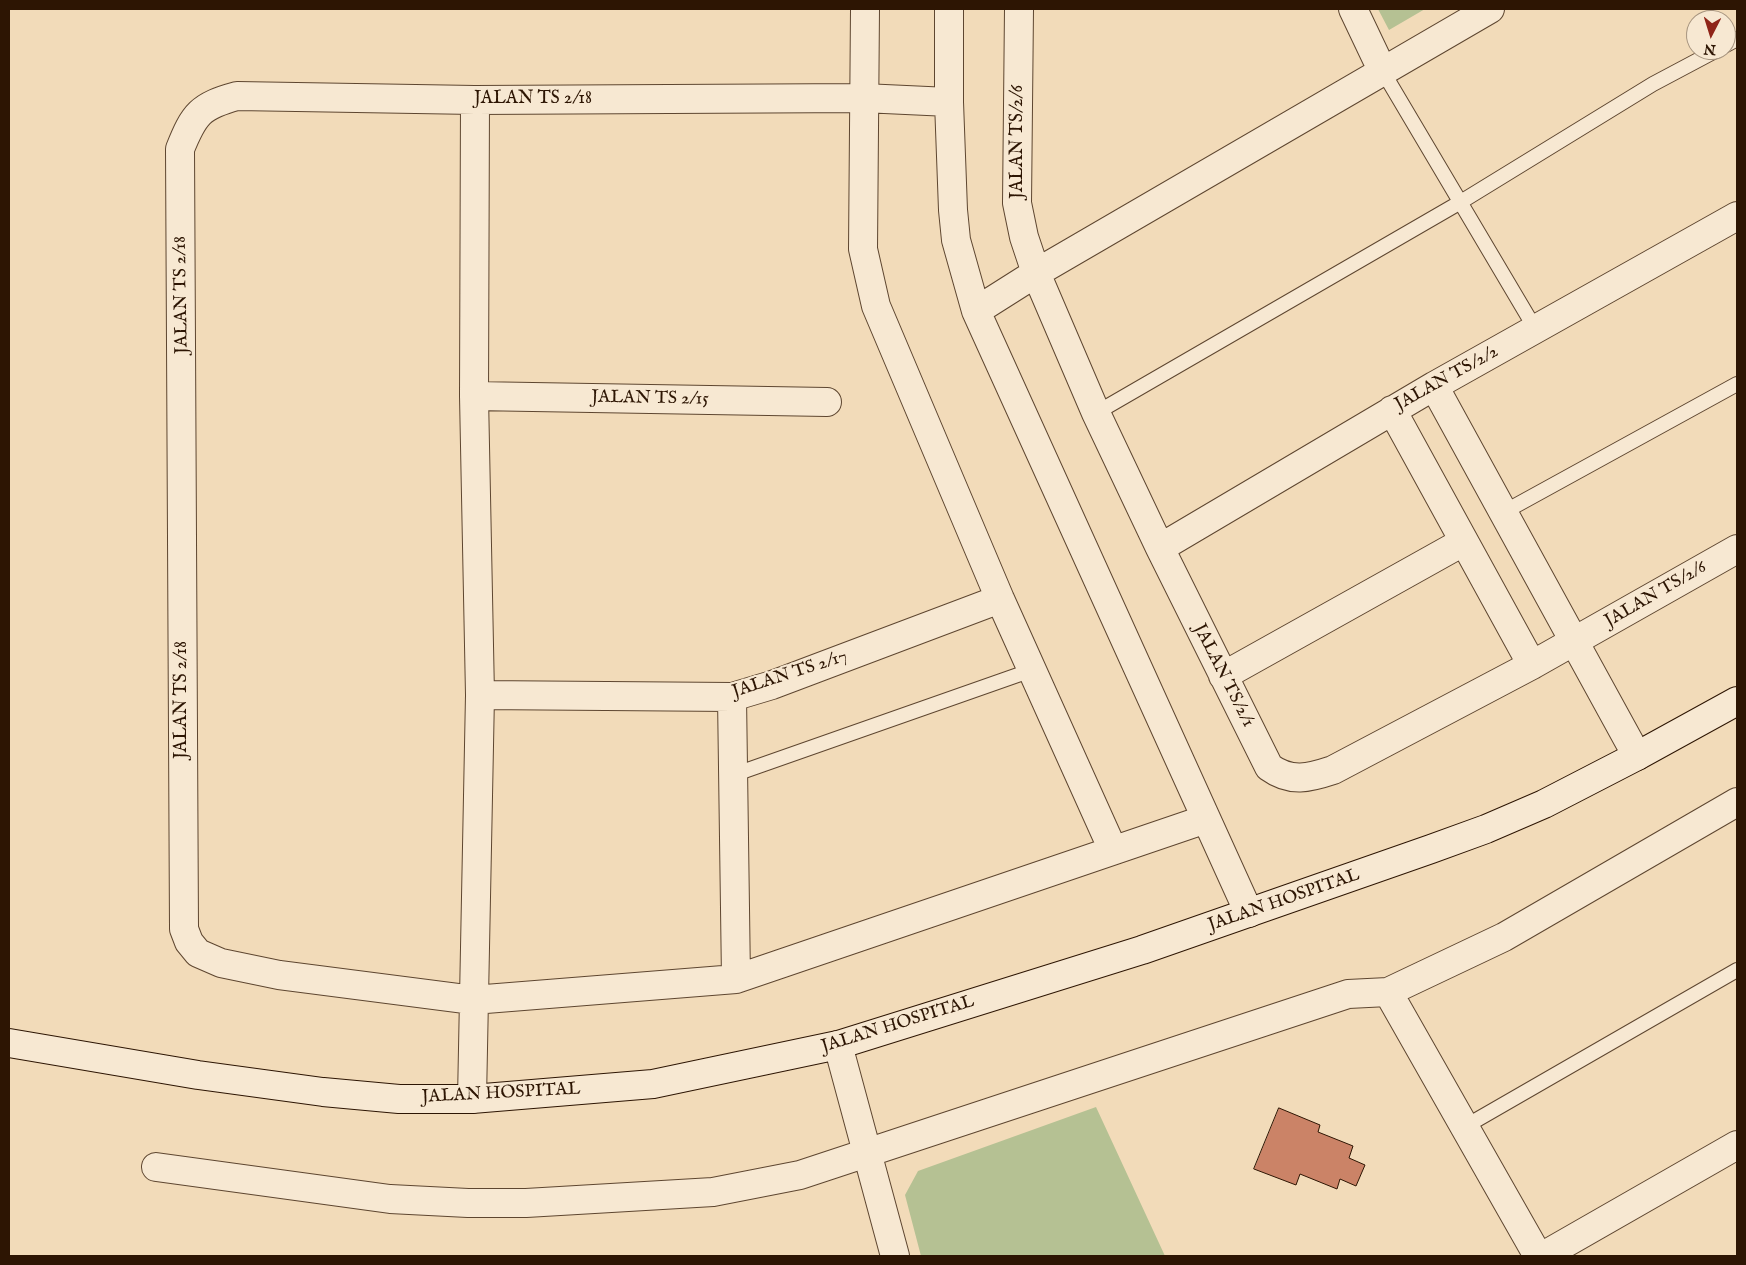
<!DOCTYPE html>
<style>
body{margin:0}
#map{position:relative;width:1746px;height:1265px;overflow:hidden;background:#f2dbb9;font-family:"IM FELL English",serif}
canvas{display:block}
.frame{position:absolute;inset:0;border:10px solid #2d1503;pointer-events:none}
.north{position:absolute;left:1686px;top:10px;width:50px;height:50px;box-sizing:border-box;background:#f7e8d2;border:1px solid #a6947f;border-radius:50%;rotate:185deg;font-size:14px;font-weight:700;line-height:20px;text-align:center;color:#2d1503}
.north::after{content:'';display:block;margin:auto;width:18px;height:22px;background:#8f2418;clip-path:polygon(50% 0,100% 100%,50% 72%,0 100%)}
</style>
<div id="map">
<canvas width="1746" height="1265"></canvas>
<div class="frame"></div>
<div class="north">N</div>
</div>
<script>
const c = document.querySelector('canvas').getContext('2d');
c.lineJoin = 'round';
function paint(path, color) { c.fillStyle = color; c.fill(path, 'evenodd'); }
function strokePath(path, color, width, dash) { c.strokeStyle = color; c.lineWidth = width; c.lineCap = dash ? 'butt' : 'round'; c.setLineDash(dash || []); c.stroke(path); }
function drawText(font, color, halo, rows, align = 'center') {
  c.font = font + ' "IM FELL English",serif'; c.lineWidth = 4; c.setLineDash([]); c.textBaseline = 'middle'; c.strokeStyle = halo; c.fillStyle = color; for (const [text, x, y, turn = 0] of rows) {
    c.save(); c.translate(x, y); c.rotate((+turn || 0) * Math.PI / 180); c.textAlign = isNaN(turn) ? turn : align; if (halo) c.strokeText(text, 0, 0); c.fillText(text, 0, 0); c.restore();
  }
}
const green = new Path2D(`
 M1378,9H1425L1389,30Z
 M1096,1107L1165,1256H921L905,1195L918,1171Z`);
const building = new Path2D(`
 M1279,1108L1320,1125L1318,1132L1353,1146L1349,1158L1365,1165L1356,1186L1340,1179L1337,1189L1300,1174L1296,1185L1254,1169Z`);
const lane = new Path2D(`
 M1726,45L1737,39
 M1382,70L1536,330
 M1096,413L1459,203L1653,84L1717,50
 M1504,512L1737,384
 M733,775L1032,670
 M1466,1126L1737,970`);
const street = new Path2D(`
 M865,9L863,249L876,306L1000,599L1113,850
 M949,9V102L953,210L956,240L976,311L1249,913
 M1019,9L1017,203L1024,237L1036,273L1096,413L1160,548L1269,767C1291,783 1309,778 1333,770L1532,665L1737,549
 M1353,9L1382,70
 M949,102L863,98L475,100L237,96C200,106 194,114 180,149L184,929L189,942L198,953L221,963L279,975L473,1000L736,979L1206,819
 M976,311L1036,273L1490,9
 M1434,386L1637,756
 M474,396L827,402
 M1392,410L1532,665
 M1160,548L1434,386L1737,216
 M1223,676L1463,542
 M480,695L732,697L772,685L1000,599
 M732,697L736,979
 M1388,992L1538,1256
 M838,1045L895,1256
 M472,1099L480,695L474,396L475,100
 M156,1167L390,1199L468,1203H526L713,1192L800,1175L1348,994L1388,992L1504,937L1737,802
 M1543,1256L1737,1145`);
const secondary = new Path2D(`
 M9,1043L198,1075L323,1092L399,1099H472L653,1084L838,1045L1142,950L1431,849L1486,829L1544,804L1637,756L1737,701`);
const streetNames = [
 ["JALAN TS 2/18",533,99],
 ["JALAN TS/2/6",1018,142,-90],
 ["JALAN TS 2/18",182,295,-91],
 ["JALAN TS/2/2",1447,379,-29],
 ["JALAN TS 2/15",650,399,1],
 ["JALAN TS/2/6",1656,595,-30],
 ["JALAN TS 2/17",790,675,-18],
 ["JALAN TS/2/1",1223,676,63],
 ["JALAN TS 2/18",182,700,-90],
 ["JALAN HOSPITAL",1284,901,-19],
 ["JALAN HOSPITAL",898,1025,-17],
 ["JALAN HOSPITAL",501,1094,-3]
];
paint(green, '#b5c193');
paint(building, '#cb8367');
strokePath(building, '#2d1503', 1);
strokePath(lane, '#5e4630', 16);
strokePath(street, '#5e4630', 30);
strokePath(secondary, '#2d1503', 30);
strokePath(lane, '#f7e8d2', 14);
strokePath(street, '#f7e8d2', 28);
strokePath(secondary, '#f7e8d2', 28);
drawText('18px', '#2d1503', '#f7e8d2', streetNames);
</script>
